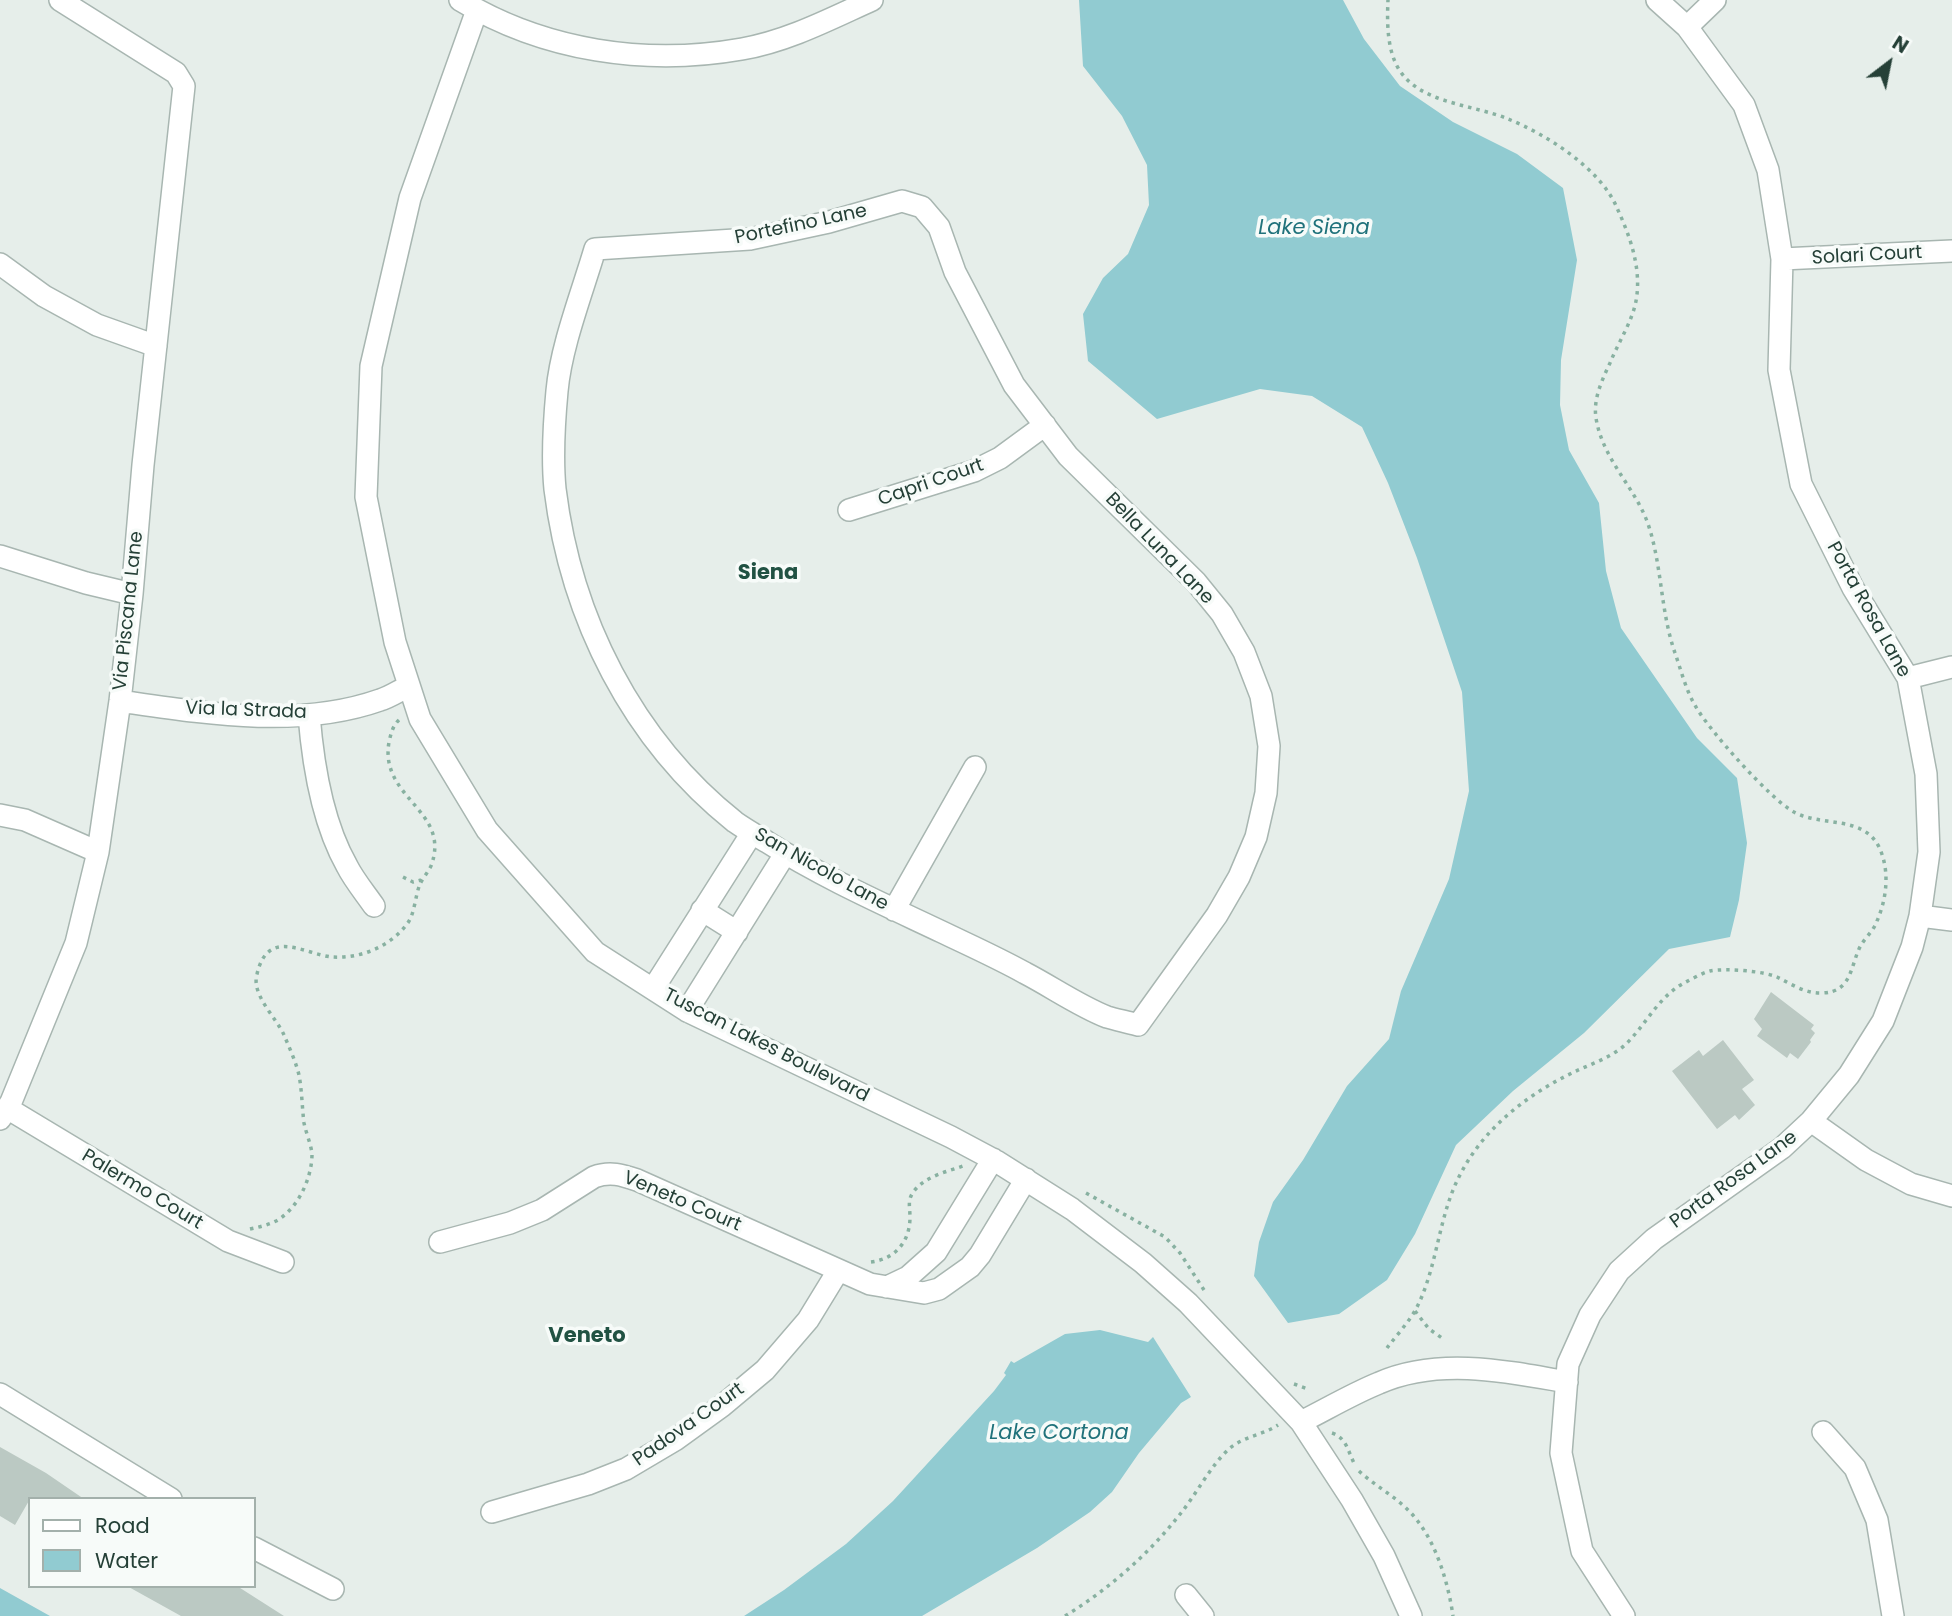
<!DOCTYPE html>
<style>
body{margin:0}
#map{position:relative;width:1952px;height:1616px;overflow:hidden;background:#e6eeea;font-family:Poppins,sans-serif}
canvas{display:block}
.legend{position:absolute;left:28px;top:1497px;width:228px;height:91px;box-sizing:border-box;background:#f7fbf9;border:2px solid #a3b0ab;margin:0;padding:9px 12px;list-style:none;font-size:21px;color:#254037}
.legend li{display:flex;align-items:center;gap:14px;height:35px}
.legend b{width:35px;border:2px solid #a3b0ab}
.north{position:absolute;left:1854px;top:28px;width:70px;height:70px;-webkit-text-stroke:5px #f7fbf9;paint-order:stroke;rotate:32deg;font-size:19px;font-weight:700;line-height:28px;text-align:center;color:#254037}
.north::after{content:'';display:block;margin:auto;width:24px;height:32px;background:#254037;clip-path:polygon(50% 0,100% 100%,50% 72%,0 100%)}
</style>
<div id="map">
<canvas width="1952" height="1616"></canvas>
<ul class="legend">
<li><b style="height:9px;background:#fff"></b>Road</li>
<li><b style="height:19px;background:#91cbd1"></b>Water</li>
</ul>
<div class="north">N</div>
</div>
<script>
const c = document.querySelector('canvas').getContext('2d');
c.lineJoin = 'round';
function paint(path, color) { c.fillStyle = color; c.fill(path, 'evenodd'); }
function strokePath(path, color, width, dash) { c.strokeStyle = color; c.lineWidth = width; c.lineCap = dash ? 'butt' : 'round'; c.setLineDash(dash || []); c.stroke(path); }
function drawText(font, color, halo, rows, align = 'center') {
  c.font = font + ' Poppins,sans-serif'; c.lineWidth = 7; c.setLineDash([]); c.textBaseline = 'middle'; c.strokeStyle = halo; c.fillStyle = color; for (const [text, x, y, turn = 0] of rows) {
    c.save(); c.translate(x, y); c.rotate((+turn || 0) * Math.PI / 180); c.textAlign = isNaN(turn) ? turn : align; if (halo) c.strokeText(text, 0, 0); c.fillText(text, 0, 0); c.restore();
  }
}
const water = new Path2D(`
 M1079,0H1343L1364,39L1400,86L1453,122L1517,154L1563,188L1577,260L1561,360L1560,405L1569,450L1599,503L1606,571L1621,628L1697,738L1737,778L1747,843L1739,900L1730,937L1669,949L1584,1033L1513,1091L1456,1145L1415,1234L1387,1280L1339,1314L1288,1323L1254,1276L1259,1242L1273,1202L1303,1160L1347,1086L1389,1039L1401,991L1449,879L1469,791L1462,692L1417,558L1388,483L1362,427L1312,396L1260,389L1157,419L1088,361L1083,314L1103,278L1128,254L1149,205L1147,165L1122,116L1083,66Z
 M1100,1330L1148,1342L1153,1337L1191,1397L1181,1403L1139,1453L1112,1492L1090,1512L1037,1548L922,1616H744L784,1590L846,1544L893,1501L994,1391L1006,1375L1004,1373L1011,1361L1014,1363L1065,1334Z
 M0,1588L50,1616H0Z`);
const building = new Path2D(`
 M1771,992L1814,1025L1811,1029L1815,1033L1810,1040L1811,1042L1798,1059L1790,1053L1787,1058L1757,1036L1762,1029L1754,1019Z
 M1723,1040L1754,1080L1742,1089L1755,1105L1739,1120L1735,1115L1717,1129L1672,1071L1699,1050L1703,1056Z
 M0,1447L46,1473L84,1499H30L15,1525L0,1516Z
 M127,1586H237L284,1616H181Z`);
const path = new Path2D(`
 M403,877L413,882L421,880
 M1086,1193L1165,1237L1180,1253L1204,1290
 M250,1229C259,1227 268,1225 276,1221C298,1209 312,1178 312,1154C311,1144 306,1133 304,1123C302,1107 302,1091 299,1075C296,1062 289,1047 284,1035C276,1017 251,995 257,974C268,927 304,954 332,957C359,959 390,947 407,924C415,914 415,896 420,884C423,878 428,872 431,866C452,810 379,799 389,742C391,733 393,725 400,719
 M871,1262C895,1259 910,1242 910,1217C910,1207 907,1200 914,1191C926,1176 946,1172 963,1166
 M1415,1311L1429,1329L1442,1338
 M1387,1348C1396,1336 1408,1323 1416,1309C1438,1267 1438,1215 1461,1173C1485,1127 1528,1094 1574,1072C1591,1064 1610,1058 1625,1045C1646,1025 1658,997 1684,983C1692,979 1702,973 1710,971C1726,968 1763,971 1777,977C1791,984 1806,994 1822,993C1853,992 1850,965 1861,945C1866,937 1874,930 1877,921C1887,898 1890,870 1879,847C1863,815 1821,827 1794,812C1771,800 1709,730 1696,707C1686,691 1681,670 1675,653C1661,613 1662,570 1650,530C1638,489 1603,462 1596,418C1593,399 1602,380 1610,363C1618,343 1632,322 1636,301C1642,269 1630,236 1617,208C1601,169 1546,134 1508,119C1473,104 1417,104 1397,66C1387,47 1387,21 1388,0
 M1294,1384L1308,1389
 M1332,1433C1347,1438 1348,1452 1355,1465
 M1359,1471C1375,1486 1395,1496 1410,1512C1435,1538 1448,1581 1453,1616
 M1065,1616C1109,1589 1149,1554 1181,1513C1197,1493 1211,1465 1230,1448C1245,1436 1263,1435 1278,1425`);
const minor = new Path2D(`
 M460,0C544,51 646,66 742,49C788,41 830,19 872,0
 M477,10L410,198L371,366L366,497L395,642L420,719L487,830L595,952L687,1011L951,1137L996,1161L1072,1209L1143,1263L1188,1303L1301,1422L1352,1500L1384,1556L1411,1616
 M1687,27L1715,0
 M902,201L922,207L939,227L955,272L1014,385L1068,456L1196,582L1222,614L1244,652L1261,696L1269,746L1266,793L1256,837L1239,877L1217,915L1138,1025C1128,1022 1117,1020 1107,1017C1079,1006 1052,987 1025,973C998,958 969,945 942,932C883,904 822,877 767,842C757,836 745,829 735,822C632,740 571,618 555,489C552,458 554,423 557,391C561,346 582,293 595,249L750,239L829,222Z
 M1782,259L1952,251
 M0,264L44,296L97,325L156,346
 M849,510L974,471L1000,458L1045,425
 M0,556L86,583L132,594
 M1908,678L1952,667
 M120,701C204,713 298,729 380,700C390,697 400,690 409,686
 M309,715C313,765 322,822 347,866C354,880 365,893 374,906
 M0,815L25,820L98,852
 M702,910L737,932
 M894,910L975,767
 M1920,916L1952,920
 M653,989L752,833
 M687,1011L785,854
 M7,1108L228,1241L283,1262
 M0,1119L11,1102L76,943L98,852L120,701L132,594L143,465L184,86L176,73L60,0
 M1811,1121L1866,1160L1911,1184L1952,1196
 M440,1242L510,1223L542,1210L594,1177C610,1171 622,1175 637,1180L870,1284L924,1293L939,1289L970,1267L980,1255L1026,1179
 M887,1287L908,1277L936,1252L993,1159
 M0,1394L171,1499
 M1301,1422C1327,1409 1352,1394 1379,1383C1438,1357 1506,1371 1567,1382
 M1823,1432L1855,1468L1877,1520L1893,1616
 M492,1512L588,1484L626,1469L675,1440L722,1406L765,1370L808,1320L838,1271
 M254,1548L333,1589
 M1186,1595L1203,1616
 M1624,1616L1582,1551L1561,1453L1568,1364L1590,1315L1619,1271L1654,1239L1782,1148L1811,1121L1849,1075L1883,1021L1912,947L1920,916L1929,852L1926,774L1908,678L1853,588L1801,484L1779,370L1782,259L1768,170L1744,105L1687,27L1657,0`);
const streetNames = [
 ["Portefino Lane",801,225,-12],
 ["Solari Court",1867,256,-3],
 ["Capri Court",931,483,-19],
 ["Bella Luna Lane",1159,549,46],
 ["Porta Rosa Lane",1868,610,61],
 ["Via Piscana Lane",129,611,-84],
 ["Via la Strada",246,711,2],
 ["San Nicolo Lane",821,870,29],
 ["Tuscan Lakes Boulevard",766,1046,27],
 ["Porta Rosa Lane",1734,1180,-36],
 ["Palermo Court",142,1190,31],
 ["Veneto Court",682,1202,23],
 ["Padova Court",689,1425,-35]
];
const waterNames = [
 ["Lake Siena",1314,229],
 ["Lake Cortona",1059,1434]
];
const neighbourhoodNames = [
 ["Siena",768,574],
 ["Veneto",587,1337]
];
paint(water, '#91cbd1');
paint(building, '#bbc9c3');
strokePath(minor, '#a8b6b1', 24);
strokePath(path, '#88b1a1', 3.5, [3.5, 5]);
strokePath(minor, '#fff', 21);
drawText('19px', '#254037', '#f7fbf9', streetNames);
drawText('italic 21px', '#20727b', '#f7fbf9', waterNames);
drawText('bold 21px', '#215243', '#f7fbf9', neighbourhoodNames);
</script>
